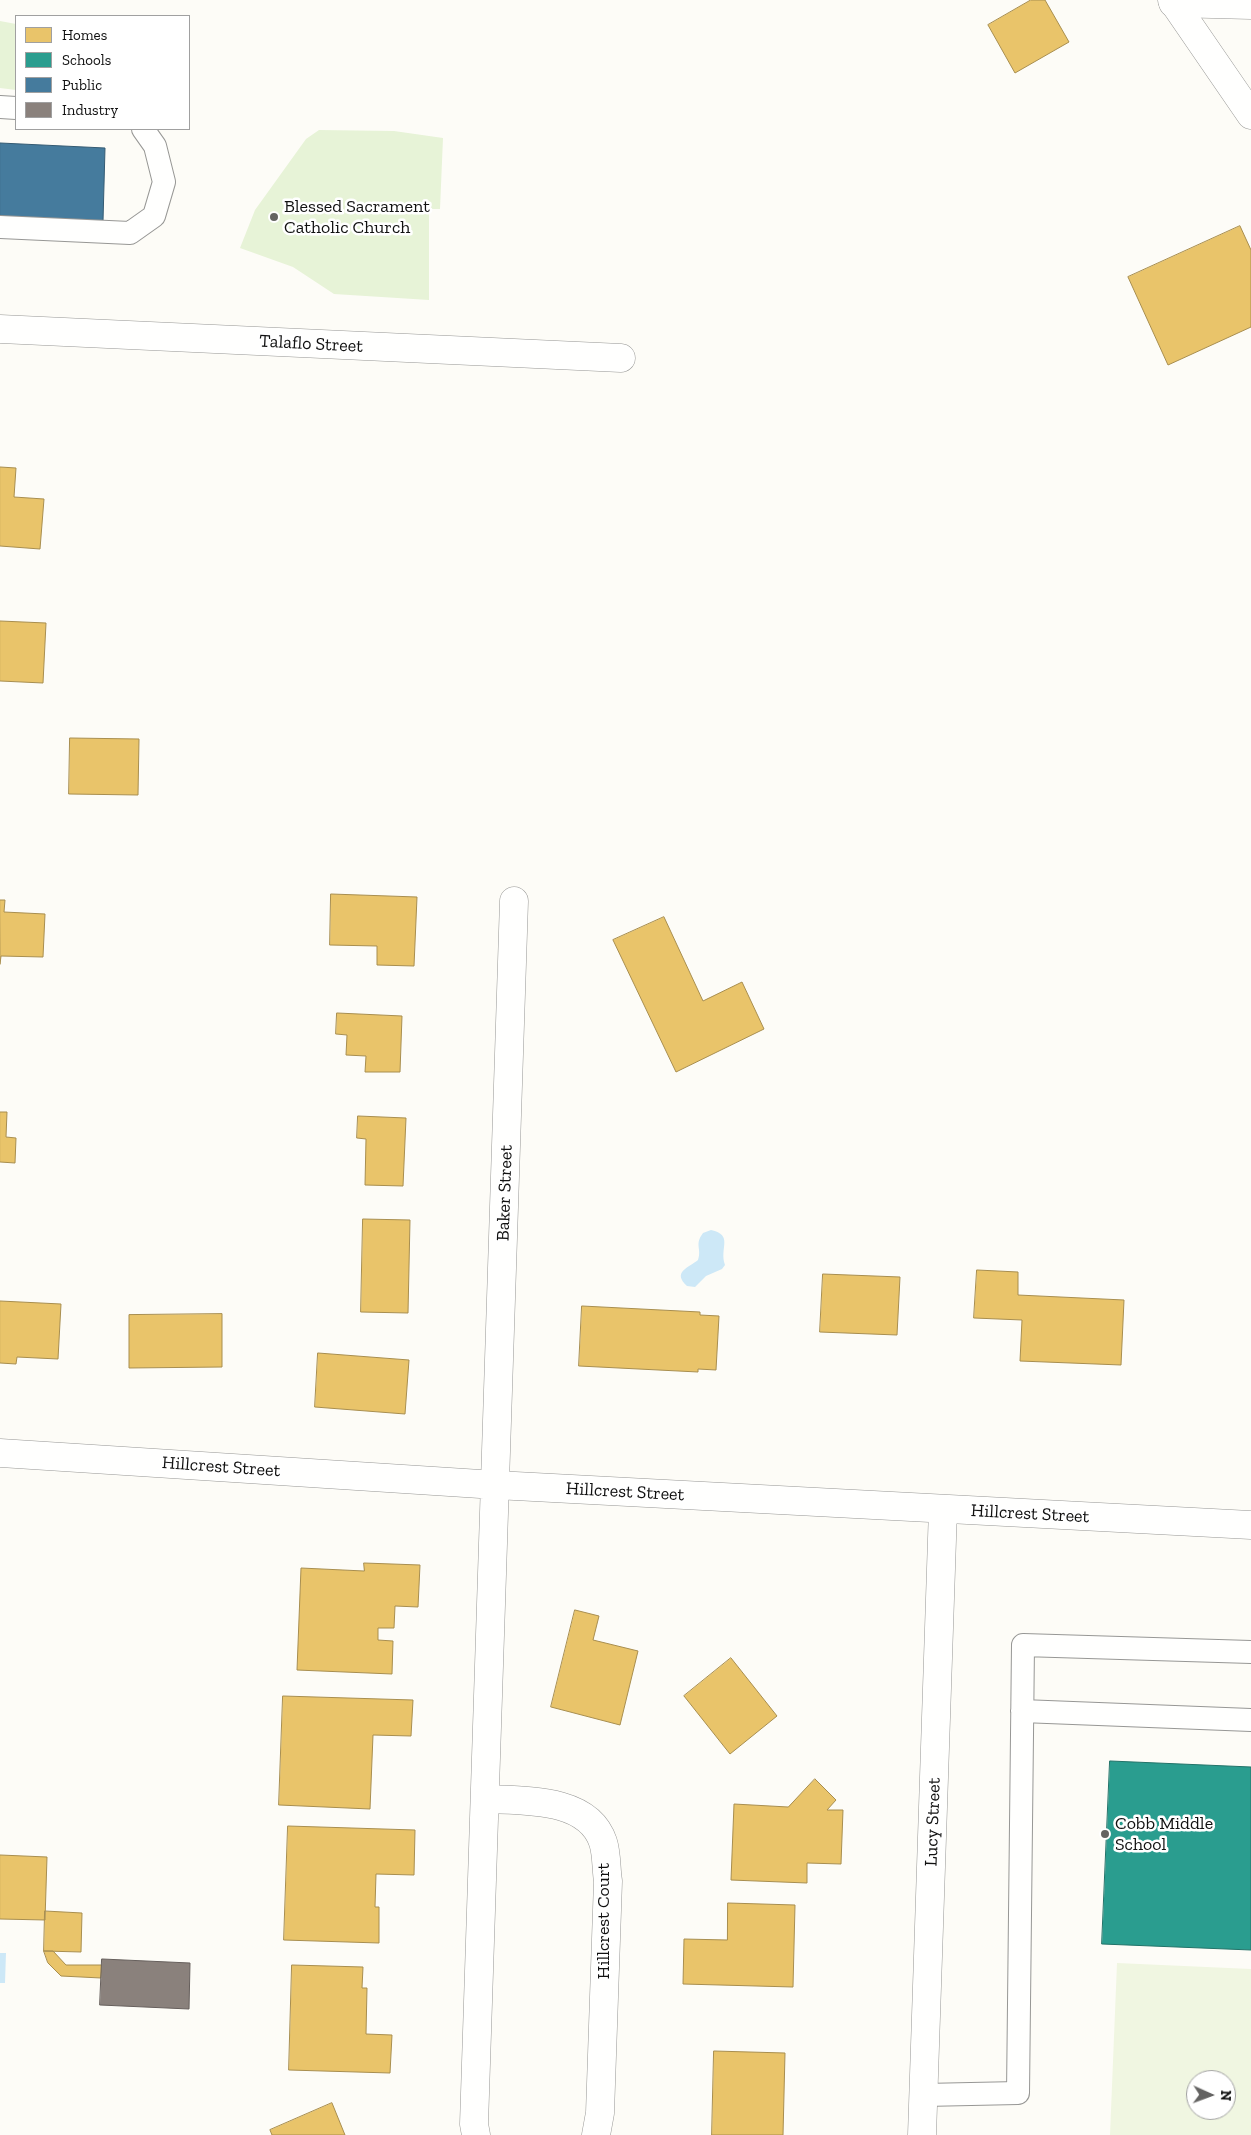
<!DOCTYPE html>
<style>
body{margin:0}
#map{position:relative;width:1251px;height:2135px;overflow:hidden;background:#fdfcf7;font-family:"Zilla Slab",serif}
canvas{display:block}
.legend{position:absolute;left:15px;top:15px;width:175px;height:115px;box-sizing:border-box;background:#fff;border:1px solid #a0a0a0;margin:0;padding:6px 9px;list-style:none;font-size:15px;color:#111}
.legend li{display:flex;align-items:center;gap:10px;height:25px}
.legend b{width:25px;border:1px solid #a0a0a0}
.north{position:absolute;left:1186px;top:2070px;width:50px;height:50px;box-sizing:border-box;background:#fff;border:1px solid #a0a0a0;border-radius:50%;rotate:92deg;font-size:14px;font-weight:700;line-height:20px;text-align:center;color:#111}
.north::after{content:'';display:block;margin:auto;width:18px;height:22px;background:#646362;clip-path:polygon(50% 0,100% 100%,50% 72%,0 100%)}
</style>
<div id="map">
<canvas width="1251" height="2135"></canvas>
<ul class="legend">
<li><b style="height:14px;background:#e9c46a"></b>Homes</li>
<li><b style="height:14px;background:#2a9d8f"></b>Schools</li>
<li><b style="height:14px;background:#457b9d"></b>Public</li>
<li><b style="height:14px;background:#8a817c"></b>Industry</li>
</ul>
<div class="north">N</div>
</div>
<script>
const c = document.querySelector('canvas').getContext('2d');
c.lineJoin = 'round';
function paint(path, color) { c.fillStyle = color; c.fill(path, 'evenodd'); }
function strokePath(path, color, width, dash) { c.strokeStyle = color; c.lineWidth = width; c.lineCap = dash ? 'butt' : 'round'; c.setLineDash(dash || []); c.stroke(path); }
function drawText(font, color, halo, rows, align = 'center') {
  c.font = font + ' "Zilla Slab",serif'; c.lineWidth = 5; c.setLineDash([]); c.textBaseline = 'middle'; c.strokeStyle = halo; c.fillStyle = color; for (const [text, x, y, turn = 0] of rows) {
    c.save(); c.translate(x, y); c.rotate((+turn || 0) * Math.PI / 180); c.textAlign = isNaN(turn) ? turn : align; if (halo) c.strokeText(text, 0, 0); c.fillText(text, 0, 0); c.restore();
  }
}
const green = new Path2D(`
 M0,21L16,24V90L0,88Z
 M319,130L394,131L443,138L440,209H429V300L334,294L293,267L240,248L255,210L306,139Z`);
const pitch = new Path2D(`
 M1117,1963L1251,1969V2135H1110ZM1196,2080H1226V2110H1196Z`);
const water = new Path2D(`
 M711,1230C734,1235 719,1248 725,1265L722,1269L706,1276L695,1287L687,1286C672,1272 688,1268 698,1260C702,1248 694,1245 703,1233Z
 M0,1953H6L5,1983H0Z`);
const homes = new Path2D(`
 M1031,0H1045L1069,42L1015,73L988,25Z
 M1240,226L1251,250V327L1168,365L1128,277Z
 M0,467L16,468L14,497L44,499L40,549L0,546Z
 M0,621L46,623L43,683L0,681Z
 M70,738L139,739L138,795L69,794Z
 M331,894L417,897L414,966L377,965V946L330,945Z
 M0,900H5L4,912L45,914L43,957L1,956L0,964Z
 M664,917L703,1001L742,982L764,1029L676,1072L613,940Z
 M337,1013L402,1016L400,1072H365L366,1056L346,1055L347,1035L336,1034Z
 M0,1112H7L6,1137L16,1138L15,1163L0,1162Z
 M358,1116L406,1118L403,1186L365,1185L366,1139L357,1138Z
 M363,1219L410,1220L408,1313L361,1312Z
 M977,1270L1018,1272V1295L1124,1300L1121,1365L1020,1361L1022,1320L974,1318Z
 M823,1274L900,1277L897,1335L820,1332Z
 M0,1301L61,1304L58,1359L17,1357L16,1364L0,1363Z
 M582,1306L700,1312V1315L719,1316L716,1370L698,1369V1372L579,1366Z
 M222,1314V1367L129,1368V1315Z
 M318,1353L409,1360L405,1414L315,1407Z
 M364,1563L420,1565L418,1607L395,1606L394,1628H378V1640L393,1641L392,1674L297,1670L301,1568L364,1571Z
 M575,1610L599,1616L593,1640L638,1651L620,1725L551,1707Z
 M731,1658L777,1716L730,1754L684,1696Z
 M283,1696L413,1700L411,1736L373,1735L370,1809L279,1805Z
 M815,1779L836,1800L827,1810H843L841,1864L807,1863V1883L731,1880L734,1804L788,1807Z
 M288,1826L415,1830L414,1875L376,1874L375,1907H379V1943L284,1940Z
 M0,1855L47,1857L45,1920L0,1919Z
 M728,1903L795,1905L793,1987L683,1984L684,1939L727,1940Z
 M45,1911L82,1913L81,1952L44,1951Z
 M44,1951H53L66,1965H102L101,1978L61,1976L48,1963Z
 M292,1965L363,1967L362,1988H367L366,2034L392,2035L390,2073L289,2070Z
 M714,2051L785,2053L783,2135H712Z
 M332,2103L345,2135H272L270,2130Z`);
const schools = new Path2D(`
 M1110,1761L1251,1767V1950L1102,1944Z`);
const public = new Path2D(`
 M0,143L105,148L103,221L0,217Z`);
const industry = new Path2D(`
 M102,1959L190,1963L189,2009L100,2005Z`);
const service = new Path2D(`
 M0,107L16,108
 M0,227L130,233L154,216L164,182L155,146L143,129
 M1022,1711L1251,1720
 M924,2095L1018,2093L1023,1645L1251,1652`);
const minor = new Path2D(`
 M1173,3L1251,5
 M0,329L621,358
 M0,1453L496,1485L1251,1525
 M485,1799C524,1801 588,1797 603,1842C607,1854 606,1869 608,1881L600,2113L596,2135
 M476,2135L474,2124L514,901
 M922,2135L943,1509`);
const tertiary = new Path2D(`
 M1172,0L1251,115`);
const markers = [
 [274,217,5,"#646362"],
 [1105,1834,5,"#646362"]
];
const poiNames = [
 ["Blessed Sacrament",284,207],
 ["Catholic Church",284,228],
 ["Cobb Middle",1115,1824],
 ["School",1115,1845]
];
const streetNames = [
 ["Talaflo Street",311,344,3],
 ["Baker Street",505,1193,-88],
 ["Hillcrest Street",221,1467,4],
 ["Hillcrest Street",625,1492,3],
 ["Hillcrest Street",1030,1514,3],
 ["Lucy Street",933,1822,-88],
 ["Hillcrest Court",604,1921,-90]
];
paint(green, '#e7f3d7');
paint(pitch, '#f0f6e1');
paint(water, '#cde8f7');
paint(homes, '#e9c46a');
strokePath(homes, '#a88e4f', 1);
paint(schools, '#2a9d8f');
strokePath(schools, '#227369', 1);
paint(public, '#457b9d');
strokePath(public, '#355b73', 1);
paint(industry, '#8a817c');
strokePath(industry, '#665f5c', 1);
strokePath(service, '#979795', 24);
strokePath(minor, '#979795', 29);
strokePath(tertiary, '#979795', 29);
strokePath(service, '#fffffe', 22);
strokePath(minor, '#fffffe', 28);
strokePath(tertiary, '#fffffe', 28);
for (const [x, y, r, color] of markers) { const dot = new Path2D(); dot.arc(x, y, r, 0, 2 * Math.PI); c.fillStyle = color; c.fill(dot); strokePath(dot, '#fff', 2); }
drawText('18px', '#111', '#fff', poiNames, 'left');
drawText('18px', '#111', '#fff', streetNames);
</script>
